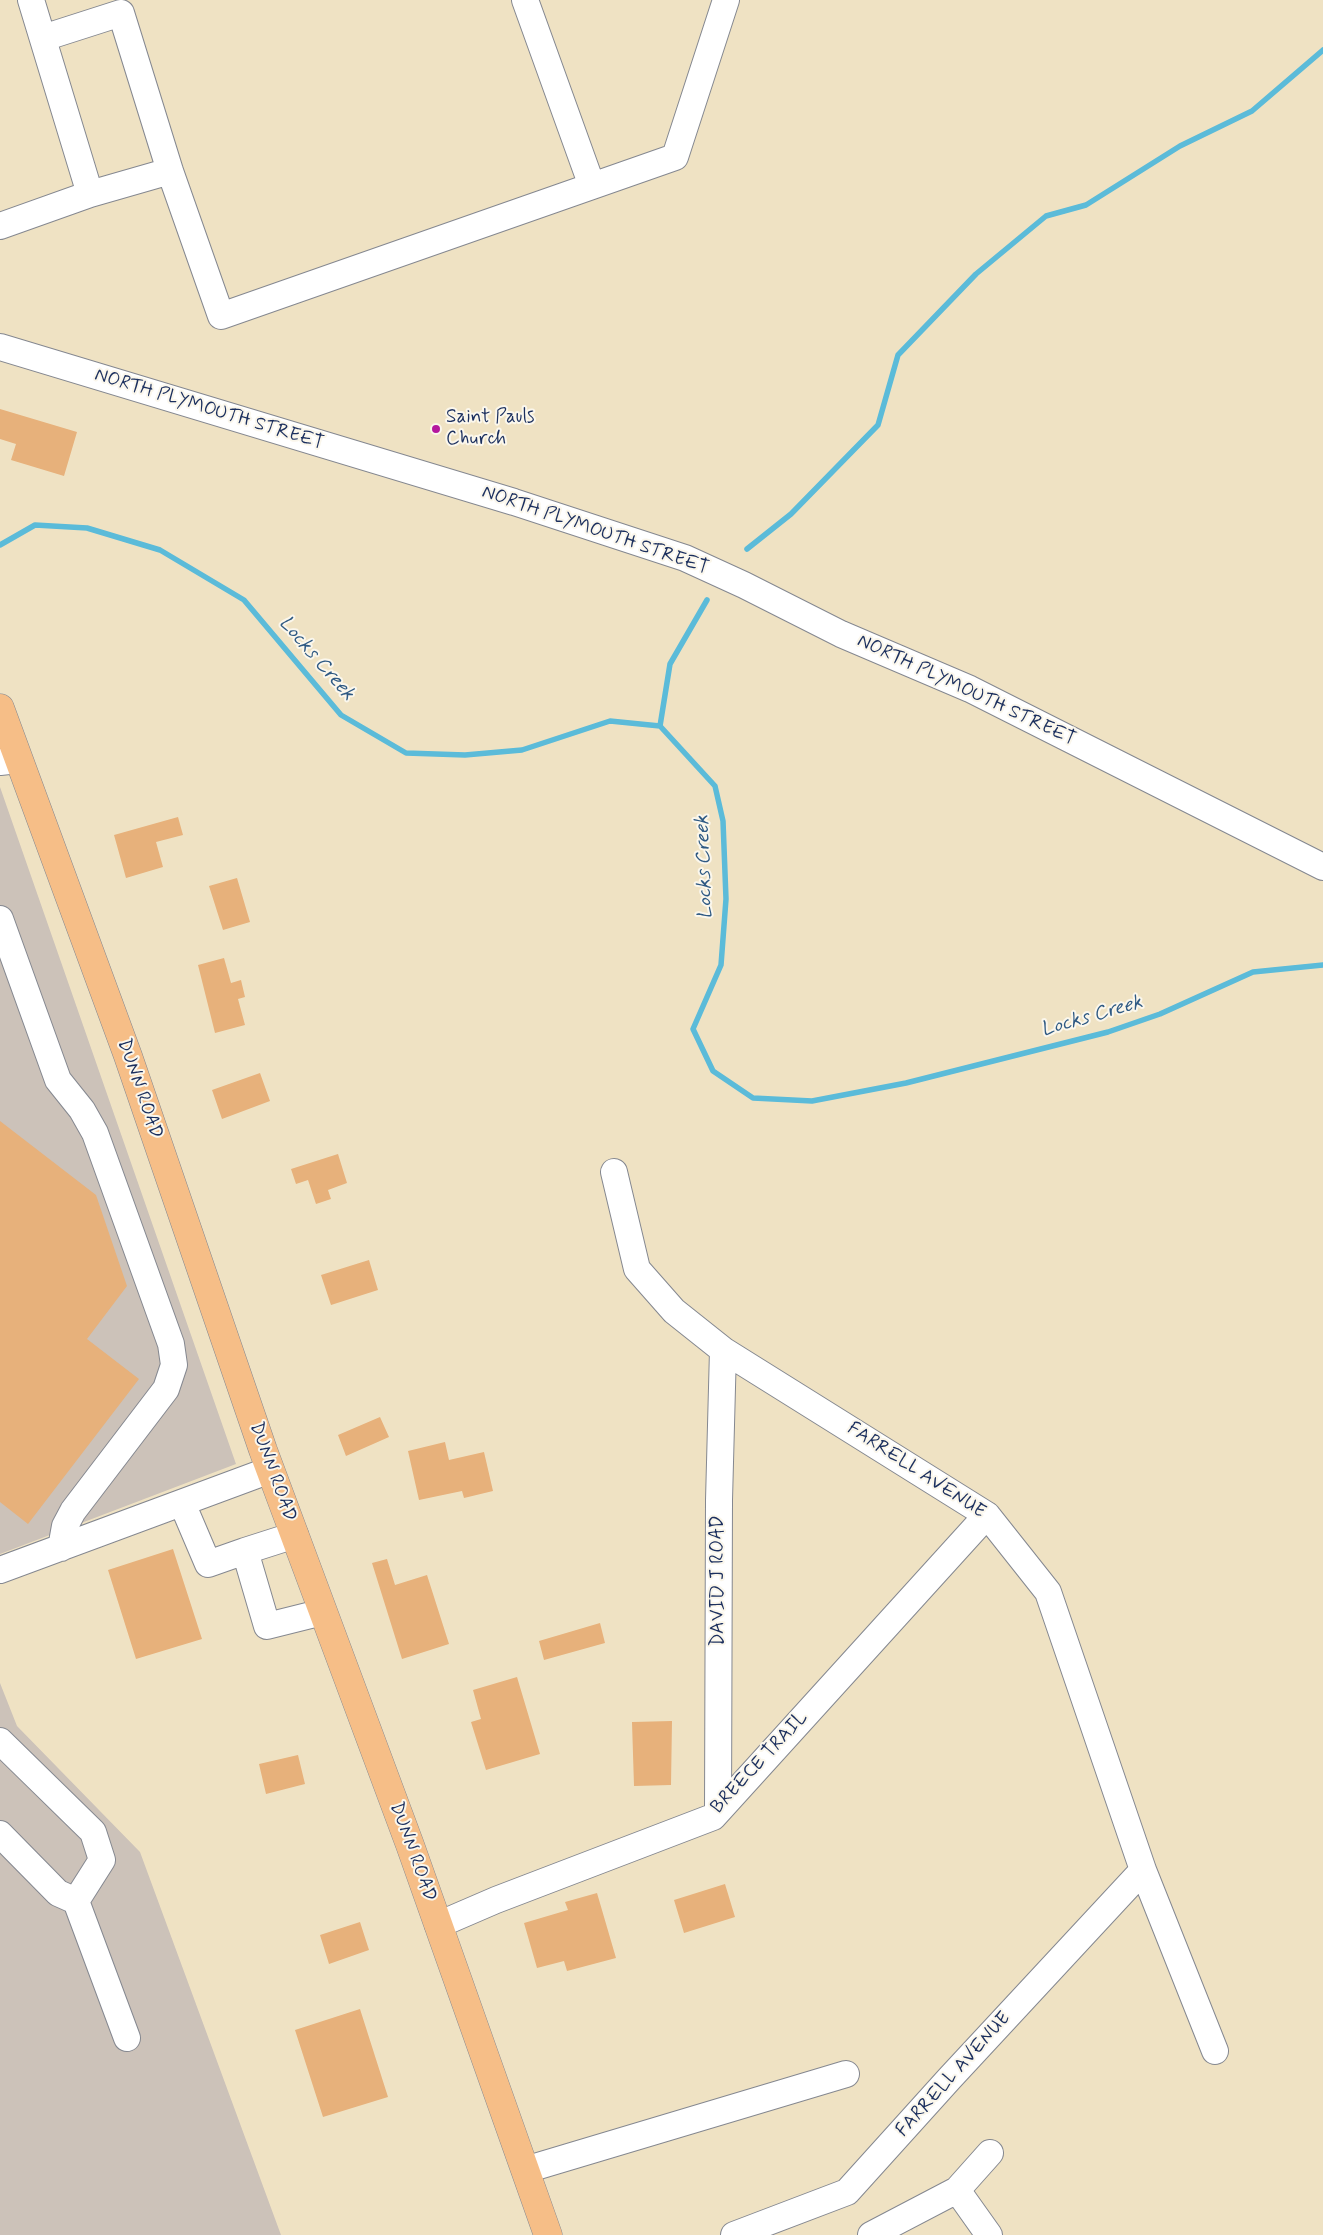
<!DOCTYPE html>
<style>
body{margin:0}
canvas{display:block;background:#efe2c3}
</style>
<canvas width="1323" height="2235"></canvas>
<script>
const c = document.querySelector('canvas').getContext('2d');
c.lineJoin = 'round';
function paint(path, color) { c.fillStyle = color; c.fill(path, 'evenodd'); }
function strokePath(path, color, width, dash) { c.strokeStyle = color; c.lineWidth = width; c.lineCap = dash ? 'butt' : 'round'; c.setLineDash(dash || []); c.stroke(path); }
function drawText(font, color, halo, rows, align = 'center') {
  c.font = font + ' Mynerve,sans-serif'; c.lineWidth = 4; c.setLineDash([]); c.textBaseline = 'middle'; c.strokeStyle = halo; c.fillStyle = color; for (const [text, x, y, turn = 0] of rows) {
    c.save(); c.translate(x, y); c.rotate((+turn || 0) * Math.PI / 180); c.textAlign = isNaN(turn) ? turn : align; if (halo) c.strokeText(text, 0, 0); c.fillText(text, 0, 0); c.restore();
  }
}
const industrial = new Path2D(`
 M0,787L236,1464L0,1554Z
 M0,1683L17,1726L140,1852L281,2235H0Z`);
const stream = new Path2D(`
 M0,545L35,525L87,528L160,550L244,600L341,715L406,753L465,755L522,750L610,721L660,726L715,786L723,821L726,899L721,965L693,1029L713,1071L753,1098L812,1101L906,1083L1108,1032L1160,1014L1253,972L1323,965
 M747,549L791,514L878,425L898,355L976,274L1046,216L1086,205L1180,146L1252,111L1323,50
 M660,726L670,664L707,600`);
const building = new Path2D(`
 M0,409L77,432L64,476L11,460L16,444L0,439Z
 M178,817L183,835L156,842L163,867L126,878L114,835Z
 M237,878L250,922L223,930L209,886Z
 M224,958L231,983L241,980L245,997L238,999L245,1025L215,1033L198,965Z
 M260,1073L270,1101L222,1119L212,1090Z
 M0,1121L96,1195L127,1286L87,1339L139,1379L28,1524L0,1502Z
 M338,1154L347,1183L328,1190L331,1199L316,1204L308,1180L296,1184L291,1169Z
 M369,1260L378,1290L331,1305L321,1275Z
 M380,1417L389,1437L346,1456L338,1435Z
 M445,1442L449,1460L484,1452L493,1491L464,1498L462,1491L419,1500L408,1451Z
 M173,1549L202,1639L136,1659L108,1570Z
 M387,1559L395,1585L427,1575L449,1644L402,1659L372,1563Z
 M600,1623L605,1643L544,1660L539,1641Z
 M517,1677L540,1754L486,1770L471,1722L481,1719L473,1690Z
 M672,1721L671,1785L634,1786L632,1722Z
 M298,1755L305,1784L266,1794L259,1764Z
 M725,1884L735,1917L684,1933L674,1900Z
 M597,1893L616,1958L567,1971L564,1961L537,1968L524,1923L568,1910L565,1902Z
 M360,1922L369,1950L329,1964L320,1935Z
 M360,2009L388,2097L323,2117L295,2030Z`);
const minor = new Path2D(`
 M525,0L592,186
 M43,38L121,13L170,171L221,316L675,157L726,0
 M90,194L170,171
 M0,226L90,194L31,0
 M0,347L514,502L685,558L744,585L841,634L970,689L1323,867
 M0,762L18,760
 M0,919L58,1080L82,1110L95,1133L171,1344L174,1365L166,1389L73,1511L65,1526L61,1548
 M614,1172L637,1269L674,1311L723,1350L987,1515L1048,1592L1143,1870L1215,2051
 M182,1503L208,1564L245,1551
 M295,1535L245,1551L267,1626L323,1612
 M0,1570L270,1470
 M0,1741L93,1832L102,1860L76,1901
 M718,1811L719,1500L723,1350
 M0,1834L58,1893L76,1901L127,2038
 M438,1925L496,1900L713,1817L987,1515
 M525,2170L846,2074
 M957,2190L989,2235
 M734,2235L847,2192L949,2079L1143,1870
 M871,2235L957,2190L990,2153`);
const major = new Path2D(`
 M0,708L128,1056L263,1450L410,1845L548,2235`);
const markers = [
 [436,429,5,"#b5179e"]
];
const streetNames = [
 ["NORTH PLYMOUTH STREET",209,410,17],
 ["NORTH PLYMOUTH STREET",595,531,19],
 ["NORTH PLYMOUTH STREET",966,691,25],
 ["DUNN ROAD",139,1089,71],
 ["FARRELL AVENUE",916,1471,33],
 ["DUNN ROAD",272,1472,70],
 ["DAVID J ROAD",719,1581,-90],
 ["BREECE TRAIL",760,1763,-47],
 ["DUNN ROAD",412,1852,70],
 ["FARRELL AVENUE",954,2075,-48]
];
const poiNames = [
 ["Saint Pauls",446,418],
 ["Church",446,440]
];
const waterNames = [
 ["Locks Creek",316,659,49],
 ["Locks Creek",705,867,-92],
 ["Locks Creek",1092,1017,-16]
];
paint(industrial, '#ccc2b9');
strokePath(stream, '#5bbbd9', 5.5);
paint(building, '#e7b17b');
strokePath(minor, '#858890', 28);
strokePath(major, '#858890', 29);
strokePath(minor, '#fff', 26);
strokePath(major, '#f6be87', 28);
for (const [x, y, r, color] of markers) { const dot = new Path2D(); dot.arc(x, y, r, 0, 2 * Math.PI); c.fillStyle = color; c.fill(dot); strokePath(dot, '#fbf7ec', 2); }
drawText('19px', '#1b2f5e', '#fbf7ec', streetNames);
drawText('19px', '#1b2f5e', '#fbf7ec', poiNames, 'left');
drawText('italic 20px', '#2e5983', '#fbf7ec', waterNames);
</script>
